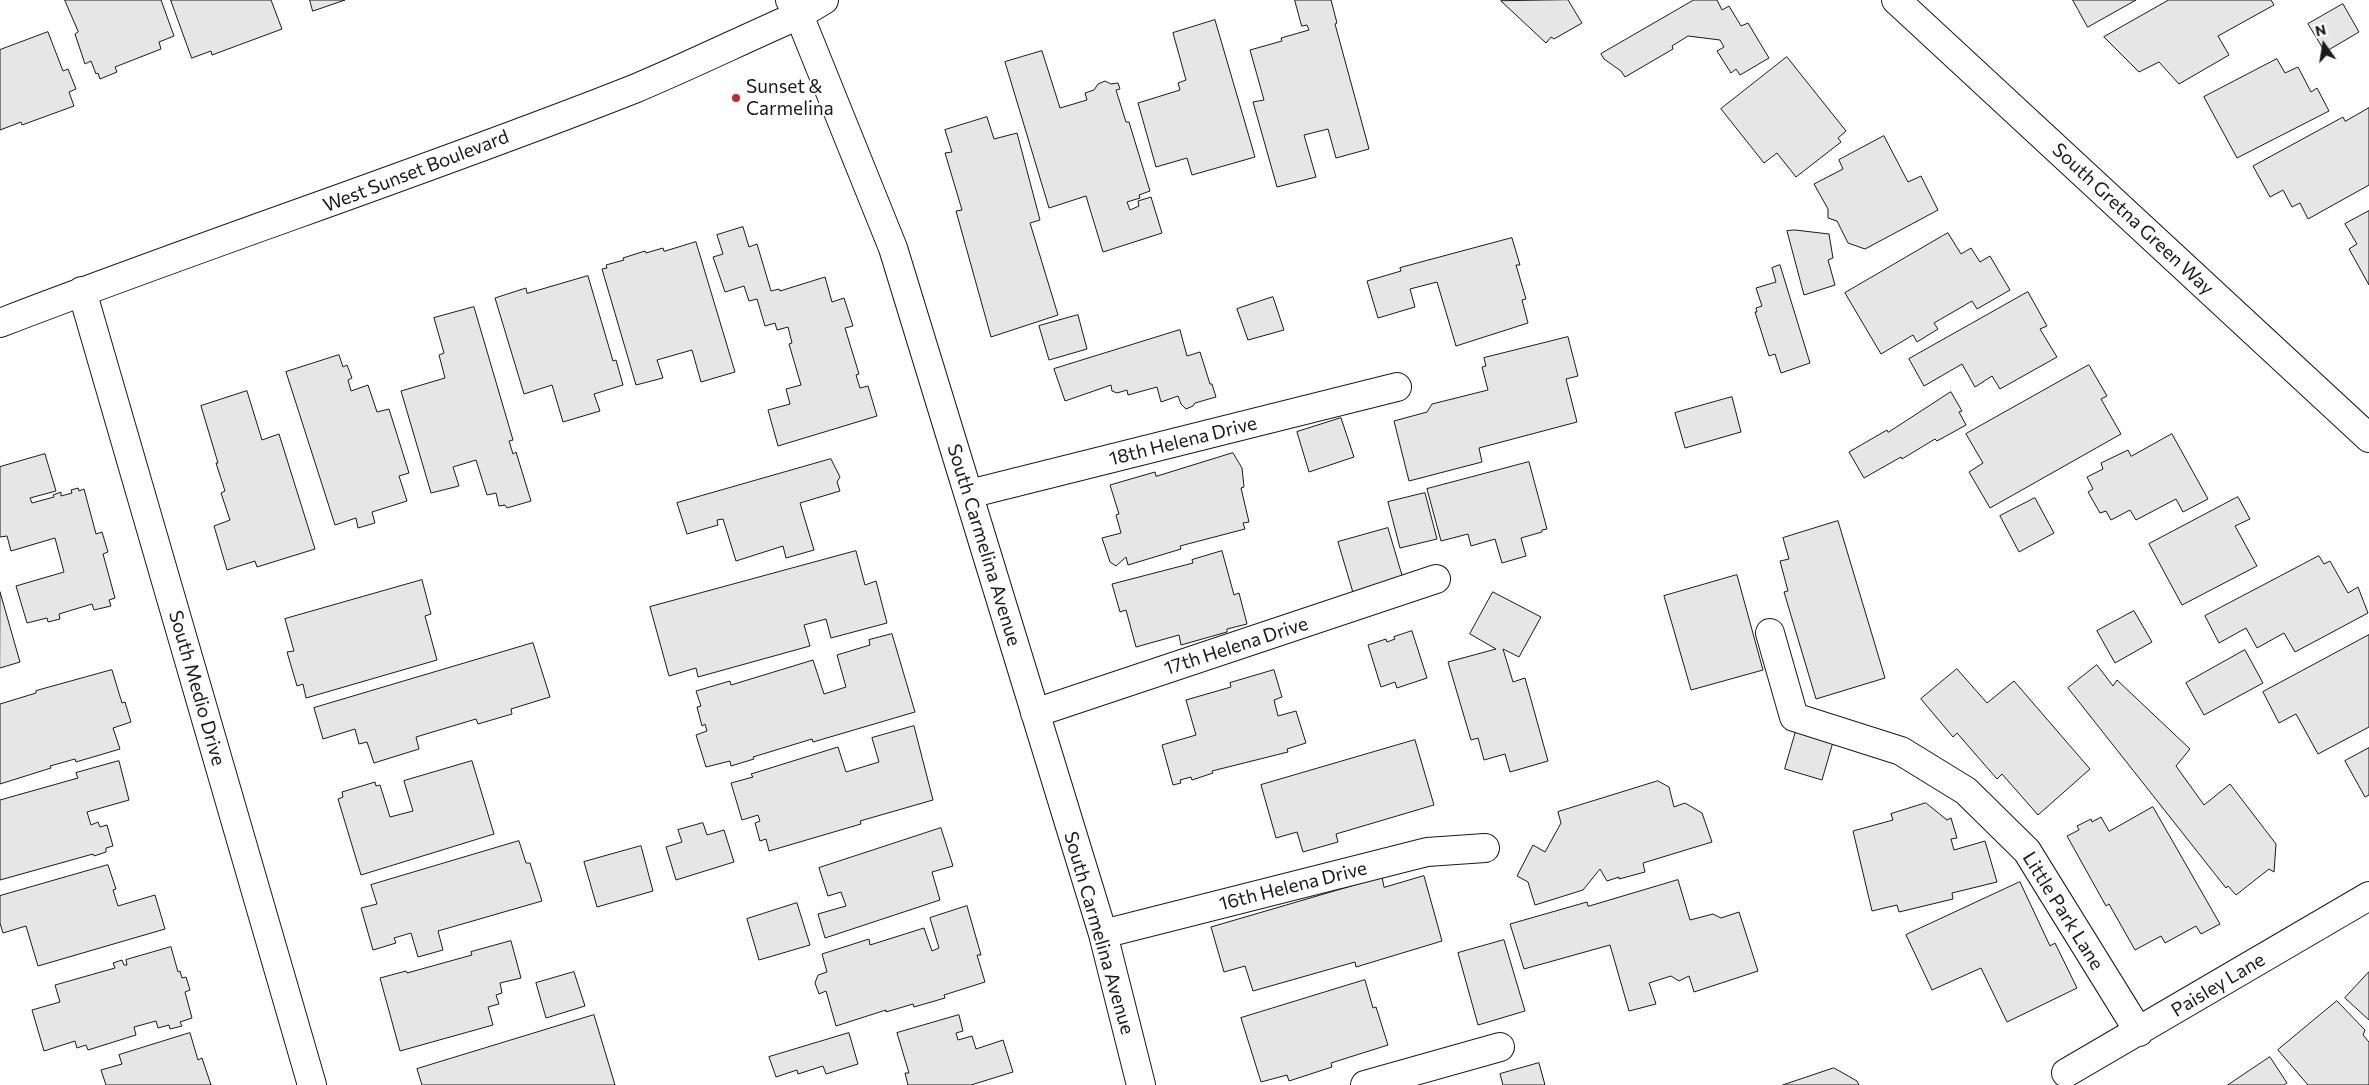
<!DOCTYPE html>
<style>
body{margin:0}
#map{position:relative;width:2369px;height:1085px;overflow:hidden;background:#fff;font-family:Commissioner,sans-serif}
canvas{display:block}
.north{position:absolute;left:2299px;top:20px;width:50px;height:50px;-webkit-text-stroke:4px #fff;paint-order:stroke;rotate:347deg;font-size:14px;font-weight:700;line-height:20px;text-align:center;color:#1a1a1a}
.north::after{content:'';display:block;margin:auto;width:18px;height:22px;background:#1a1a1a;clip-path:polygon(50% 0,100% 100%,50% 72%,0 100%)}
</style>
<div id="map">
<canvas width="2369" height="1085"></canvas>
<div class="north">N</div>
</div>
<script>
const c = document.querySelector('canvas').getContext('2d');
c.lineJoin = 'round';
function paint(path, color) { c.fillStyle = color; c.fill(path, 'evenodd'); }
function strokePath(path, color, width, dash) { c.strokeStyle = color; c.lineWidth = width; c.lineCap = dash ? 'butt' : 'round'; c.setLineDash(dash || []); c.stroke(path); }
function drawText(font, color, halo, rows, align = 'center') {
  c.font = font + ' Commissioner,sans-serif'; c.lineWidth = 4; c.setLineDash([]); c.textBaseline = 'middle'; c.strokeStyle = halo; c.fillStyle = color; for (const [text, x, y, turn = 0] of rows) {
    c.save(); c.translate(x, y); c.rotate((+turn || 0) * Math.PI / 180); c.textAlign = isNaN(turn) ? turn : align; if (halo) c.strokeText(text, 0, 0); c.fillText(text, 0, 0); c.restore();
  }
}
const building = new Path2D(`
 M65,0H161L174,36L159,42L161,49L115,67L117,72L100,79L98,73L96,74L91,61L85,64L75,34L78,32Z
 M171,0H271L282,29L212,55L211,51L192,58Z
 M310,0H345L313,11Z
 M1295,0H1331L1337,23L1335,24L1369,149L1336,158L1328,129L1304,135L1316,177L1277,187L1253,102L1264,100L1250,50L1282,41L1281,38L1309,30L1307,25L1302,26Z
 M1568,0L1582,23L1554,39L1551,37L1546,43L1501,1Z
 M1694,0H1717L1722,10L1729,6L1741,26L1748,23L1769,58L1740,75L1736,69L1731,73L1717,51L1724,47L1720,40L1688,36L1672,46L1673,49L1625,77L1621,71L1604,59L1601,54Z
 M2073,0H2136L2088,27Z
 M2169,0H2271L2274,5L2218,36L2229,55L2179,84L2159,62L2139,72L2104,37Z
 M2343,4L2359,32L2325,52L2308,24Z
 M1215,20L1255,157L1192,175L1187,158L1156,167L1138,103L1180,90L1178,83L1186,80L1173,33Z
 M48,32L63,71L68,69L76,89L69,92L74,106L22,125L21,122L0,130V50Z
 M1042,51L1060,108L1087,100L1085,93L1094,90L1098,84L1105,81L1111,84L1118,83L1120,89L1116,90L1126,122H1129L1150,191L1139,195L1140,198L1127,202L1130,210L1139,206L1138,201L1151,197L1162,233L1103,252L1086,196L1049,208L1005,62Z
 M1787,57L1846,131L1838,138L1841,142L1796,177L1777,153L1764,163L1721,109Z
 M2277,59L2285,73L2298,67L2311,92L2317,88L2329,111L2237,158L2204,97Z
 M2369,108V185L2308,219L2300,203L2292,207L2283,190L2270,197L2253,166L2343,117L2345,121Z
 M987,117L994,139L1017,133L1040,220L1030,223L1058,315L991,337L956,211L962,210L945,153L952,152L945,130Z
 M1884,136L1908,182L1921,176L1938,210L1865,249L1848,243L1837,221L1828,218V209L1814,184L1843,169L1839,160Z
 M2369,211V285L2349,249L2357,244L2345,224Z
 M743,227L749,247L757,244L771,291L779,289L780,291L825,277L832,302L844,298L853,326L845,328L859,374L856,375L860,388L868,386L877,416L778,446L768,410L790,404L786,389L801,385L789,344L792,343L788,327L777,330L775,323L765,326L757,299L749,301L744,286L725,292L713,257L723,254L717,235Z
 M1795,230L1829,234L1833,258L1828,260L1835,285L1804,295L1787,231Z
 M1948,233L1961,254L1971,248L1980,262L1990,256L2010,290L1977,309L1972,301L1934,323L1938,329L1917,342L1913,335L1881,354L1845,293Z
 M1512,238L1520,265H1516L1526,299L1522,300L1528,323L1456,346L1437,282L1410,289L1415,307L1378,318L1367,281L1401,271L1400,268Z
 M696,242L735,372L701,382L692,350L657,360L663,378L636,385L602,269L607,268L606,265L624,260L623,258L645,251L646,253L663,248L664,251Z
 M1780,265L1810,363L1781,373L1775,354L1769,356L1755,312H1757L1756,308L1762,306L1756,288L1776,282L1772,268Z
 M588,276L613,361L616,360L623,385L594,394L600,411L563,422L552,385L524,394L495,298L526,288L527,293Z
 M2028,292L2047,326L2040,329L2057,357L2000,389L1992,376L1975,387L1962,364L1924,386L1909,359Z
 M1273,297L1284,330L1248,340L1237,309Z
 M474,307L513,440L509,441L513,454L516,452L531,501L507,508L505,505L499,506L496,493L487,495L476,460L453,467L459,486L431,493L401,391L445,378L439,355L444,353L434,318Z
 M1078,315L1087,349L1049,360L1039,326Z
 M1180,330L1187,356L1200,352L1210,384H1212L1216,397L1195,403L1193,406L1186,409L1181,404L1178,396L1161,402L1157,387L1128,395L1127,390L1117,393L1112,391L1111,385L1065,401L1054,369Z
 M1568,337L1578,376L1566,379L1577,422L1479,448L1482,462L1409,481L1394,421L1427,412L1432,404L1488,390L1482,367L1486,366L1484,358Z
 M339,355L343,367L347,365L352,378L348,380L351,391L368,385L377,412L389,409L409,473L399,476L407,501L372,512L375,523L358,528L356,518L335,525L286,372Z
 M2089,365L2107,396L2101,399L2121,434L1990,508L1969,472L1983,463L1966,434Z
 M247,391L262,440L279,434L315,549L257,567L255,561L227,570L214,526L230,520L221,493L225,491L216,463H218L201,406Z
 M1951,392L1962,411L1959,412L1966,425L1937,441L1935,439L1902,459L1901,457L1864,478L1849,452L1887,430L1888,432Z
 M1732,397L1741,432L1685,448L1675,413Z
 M1341,418L1354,457L1309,472L1297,432Z
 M2172,434L2208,499L2183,512L2176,499L2136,520L2130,510L2111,520L2106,511L2100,513L2088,492L2093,489L2087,477L2103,469L2101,463L2128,450L2131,456Z
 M1233,453L1242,468L1244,487L1241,488L1249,522L1243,523L1245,529L1180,546L1181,549L1128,565L1126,557L1116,566L1110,562L1102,538L1121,533L1116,515L1119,514L1110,485L1155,472L1156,476Z
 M45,454L56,491L30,498L32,503L54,497L53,495L61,492V496L72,493L71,490L78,488L79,491L84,489L96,534L102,532L108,552L103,554L115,598L109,600L111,606L94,610L92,604L59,614L60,619L48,622L47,618L27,623L16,586L64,572L55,538L11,551L7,536L0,537V467Z
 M831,459L840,477L837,482L840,491L800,503L814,550L786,558L783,546L736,561L723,519L717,520L718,525L687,534L677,503Z
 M1529,462L1547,529L1542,530V532L1521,538L1526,556L1502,563L1495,539L1471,546L1468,534L1441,541L1427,489Z
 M1425,493L1437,539L1400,548L1388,502Z
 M2238,497L2250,519L2235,526L2257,566L2182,605L2149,544Z
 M2035,498L2054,533L2019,552L2000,516Z
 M1838,521L1885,678L1816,699L1784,592L1788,591L1780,561L1789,559L1783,538Z
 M1388,528L1404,582L1354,596L1338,542Z
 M856,551L865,585L876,581L887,623L831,638L826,619L804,625L810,646L698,677L696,668L669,676L650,607Z
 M1222,551L1234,595L1239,593L1247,624L1227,629V632L1181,645L1179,635L1136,647L1126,610L1120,612L1112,584L1193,563L1192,560Z
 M2319,556L2324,564L2330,561L2348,593L2358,587L2368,613L2295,652L2284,633L2257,648L2246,628L2219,643L2205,616Z
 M1737,575L1763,670L1691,690L1664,596Z
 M422,580L431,614L425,616L437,660L306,698L303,684L297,686L287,652L294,651L285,619Z
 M0,592L20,662L0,668Z
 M1493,592L1541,617L1519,657L1503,649L1513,682L1525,678L1548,761L1510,772L1505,754L1484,760L1478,738L1471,740L1448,662L1496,649L1470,634Z
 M2134,611L2152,642L2115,663L2097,631Z
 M1412,631L1427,678L1397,688L1395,682L1381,687L1368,645L1386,639L1387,642L1395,639L1394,637Z
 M892,634L915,712L813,742L812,739L753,757L754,759L731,766L730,761L706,767L696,735L707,731L705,724L702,726L697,707L701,706L696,691L730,681L731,685L813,660L824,694L846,687L837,655L870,645L869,640Z
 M2369,635V727L2318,754L2296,714L2279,723L2263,692Z
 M533,643L550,697L511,709L512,714L478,724L476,719L416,737L419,749L374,763L367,742L359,744L355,729L323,739L314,708Z
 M2245,650L2263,683L2204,715L2186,683Z
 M2097,665L2113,686L2117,680L2190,749L2176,766L2204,805L2230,784L2276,844L2274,872L2269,869L2236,895L2228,886L2226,888L2068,688Z
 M1957,669L1987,703L2014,681L2090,769L2038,815L2002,774L1997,779L1957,733L1953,737L1921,699Z
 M112,670L122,703L125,702L131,722L113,728L120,749L76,762L75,759L50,766L51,768L0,784V704L36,693V691Z
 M1274,670L1282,697L1274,700L1278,716L1296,711L1306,743L1287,749L1288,752L1212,771L1213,773L1192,780L1191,777L1180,780L1181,783L1173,785L1162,745L1196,735L1186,700L1231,687L1230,683Z
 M914,726L933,800L860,821L861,824L769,851L766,839L760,841L755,823L760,821L758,815L742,820L731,783L753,777L751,774L838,747L846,772L879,762L872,738Z
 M1796,731L1833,742L1822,780L1785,769Z
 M1415,740L1434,805L1336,834L1338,842L1303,852L1297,832L1276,838L1261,785Z
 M2369,748V795L2365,797L2345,761Z
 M119,761L129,800L87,812L91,825L98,822L100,827L107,825L113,846L106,848V852L94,856L93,854L0,880V800L78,778L76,773Z
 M472,761L494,834L361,875L338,799L343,797L342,792L375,782L376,786L380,785L390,817L413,811L404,781Z
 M1658,781L1669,787L1674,807L1685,803L1702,813L1712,842L1643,863L1645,872L1619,879V877L1607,881L1600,869L1583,890L1535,905L1528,882L1517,876L1533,845L1545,852L1561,823L1558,812Z
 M1926,803L1947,820L1951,818L1957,838L1951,839L1954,850L1985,841L1997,882L1952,893L1953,899L1899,912L1897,905L1872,911L1853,831L1893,820L1891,814Z
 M2153,807L2220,924L2201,934L2196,926L2165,943L2161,936L2135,950L2109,904L2106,906L2067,836L2079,830L2077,826L2091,819L2092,822L2101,817L2109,831Z
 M703,823L707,835L724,830L734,862L676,880L666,847L682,842L678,830Z
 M941,828L953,866L932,872L940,900L825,938L818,914L846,906L841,892L828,896L819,868Z
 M519,841L526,863H530L542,901L438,931L443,950L418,957L411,933L394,938L396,943L373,950L361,908L377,904L371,885Z
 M641,846L653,891L597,907L584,862Z
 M108,865L116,889L113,890L118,906L155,895L165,929L38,966L26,926L3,933L0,923V896Z
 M1424,876L1442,941L1356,967L1355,962L1253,991L1245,966L1224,972L1211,927L1382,877L1384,887Z
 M1678,880L1690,920L1713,914L1721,918L1739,912L1758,971L1694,992L1689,976L1679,981L1671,976L1649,983L1656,1004L1629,1011L1610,945L1524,969L1510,924L1587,902L1588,906Z
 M2020,882L2050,946L2055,943L2077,988L2007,1022L1981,968L1932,990L1906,935Z
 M797,903L810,945L759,960L747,919Z
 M967,906L981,955H977L985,982L944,995L945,998L914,1007L913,1004L886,1012V1010L836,1026L826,991L819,994L815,983L818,975L827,972L822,954L869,939L870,945L924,928L932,951L939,948L930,918Z
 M1504,940L1525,1011L1478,1025L1458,953Z
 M511,941L521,978L500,983L502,993L496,995L499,1004L488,1007L493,1025L400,1051L380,978L406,971L407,973L472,955L471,952Z
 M171,947L178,972L180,971L182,978L186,977L190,990L185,992L192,1018L180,1022L182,1026L170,1029L169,1025L158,1028L156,1021L134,1027L136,1035L88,1050L86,1045L77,1048L75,1041L44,1051L32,1010L60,1002L55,985L115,968L113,963L122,960L124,965H127L126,960Z
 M574,972L585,1006L546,1018L536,983Z
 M2369,972V1020L2345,998Z
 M1365,980L1373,1008L1376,1007L1388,1045L1331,1063L1332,1067L1289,1081L1287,1075L1261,1082L1241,1018Z
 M2337,1001L2365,1030L2363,1035L2369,1042V1085H2308L2278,1050Z
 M594,1015L615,1085H422L417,1069Z
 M959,1015L963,1031L956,1033L958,1040L972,1036L976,1049L1003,1040L1013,1072L971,1085H908L905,1073H909L897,1033Z
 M190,1033L198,1060L202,1058L211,1085H106L101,1070L122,1064L119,1055Z
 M849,1033L858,1064L826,1074L823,1066L798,1074L797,1070L776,1077L769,1057Z
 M2270,1057L2287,1083L2284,1085H2228Z
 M1539,1063L1545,1085H1503L1500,1074Z
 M1834,1068L1857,1081L1859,1085H1783Z`);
const minor = new Path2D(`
 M790,0L799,15L893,248L1103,934L1141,1085
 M1896,0L2369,438
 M82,291L312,1085
 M969,494L1397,387
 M1770,633L1794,717L1901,751L1966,791L2027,851L2139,1032
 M1035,713L1436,579
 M1103,934L1427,852L1485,848
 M2066,1073L2369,896
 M1365,1085L1500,1047`);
const major = new Path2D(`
 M0,323C210,242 424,172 634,89C689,66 744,39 799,15L824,0`);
const markers = [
 [736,98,5,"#c62828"]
];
const poiNames = [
 ["Sunset &",746,87],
 ["Carmelina",746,109]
];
const streetNames = [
 ["West Sunset Boulevard",416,171,-21],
 ["South Gretna Green Way",2133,219,43],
 ["18th Helena Drive",1183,441,-14],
 ["South Carmelina Avenue",984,545,73],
 ["17th Helena Drive",1236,646,-18],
 ["South Medio Drive",197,688,74],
 ["16th Helena Drive",1293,886,-14],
 ["Little Park Lane",2063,911,58],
 ["South Carmelina Avenue",1099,933,74],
 ["Paisley Lane",2218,985,-31]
];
paint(building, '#e6e6e6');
strokePath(building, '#1a1a1a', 1);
strokePath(minor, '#1a1a1a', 30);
strokePath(major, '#1a1a1a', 30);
strokePath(minor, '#fff', 28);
strokePath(major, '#fff', 28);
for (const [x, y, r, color] of markers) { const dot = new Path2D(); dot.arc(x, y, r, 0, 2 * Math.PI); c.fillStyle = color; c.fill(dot); strokePath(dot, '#fff', 2); }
drawText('19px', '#1a1a1a', '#fff', poiNames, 'left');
drawText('19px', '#1a1a1a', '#fff', streetNames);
</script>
